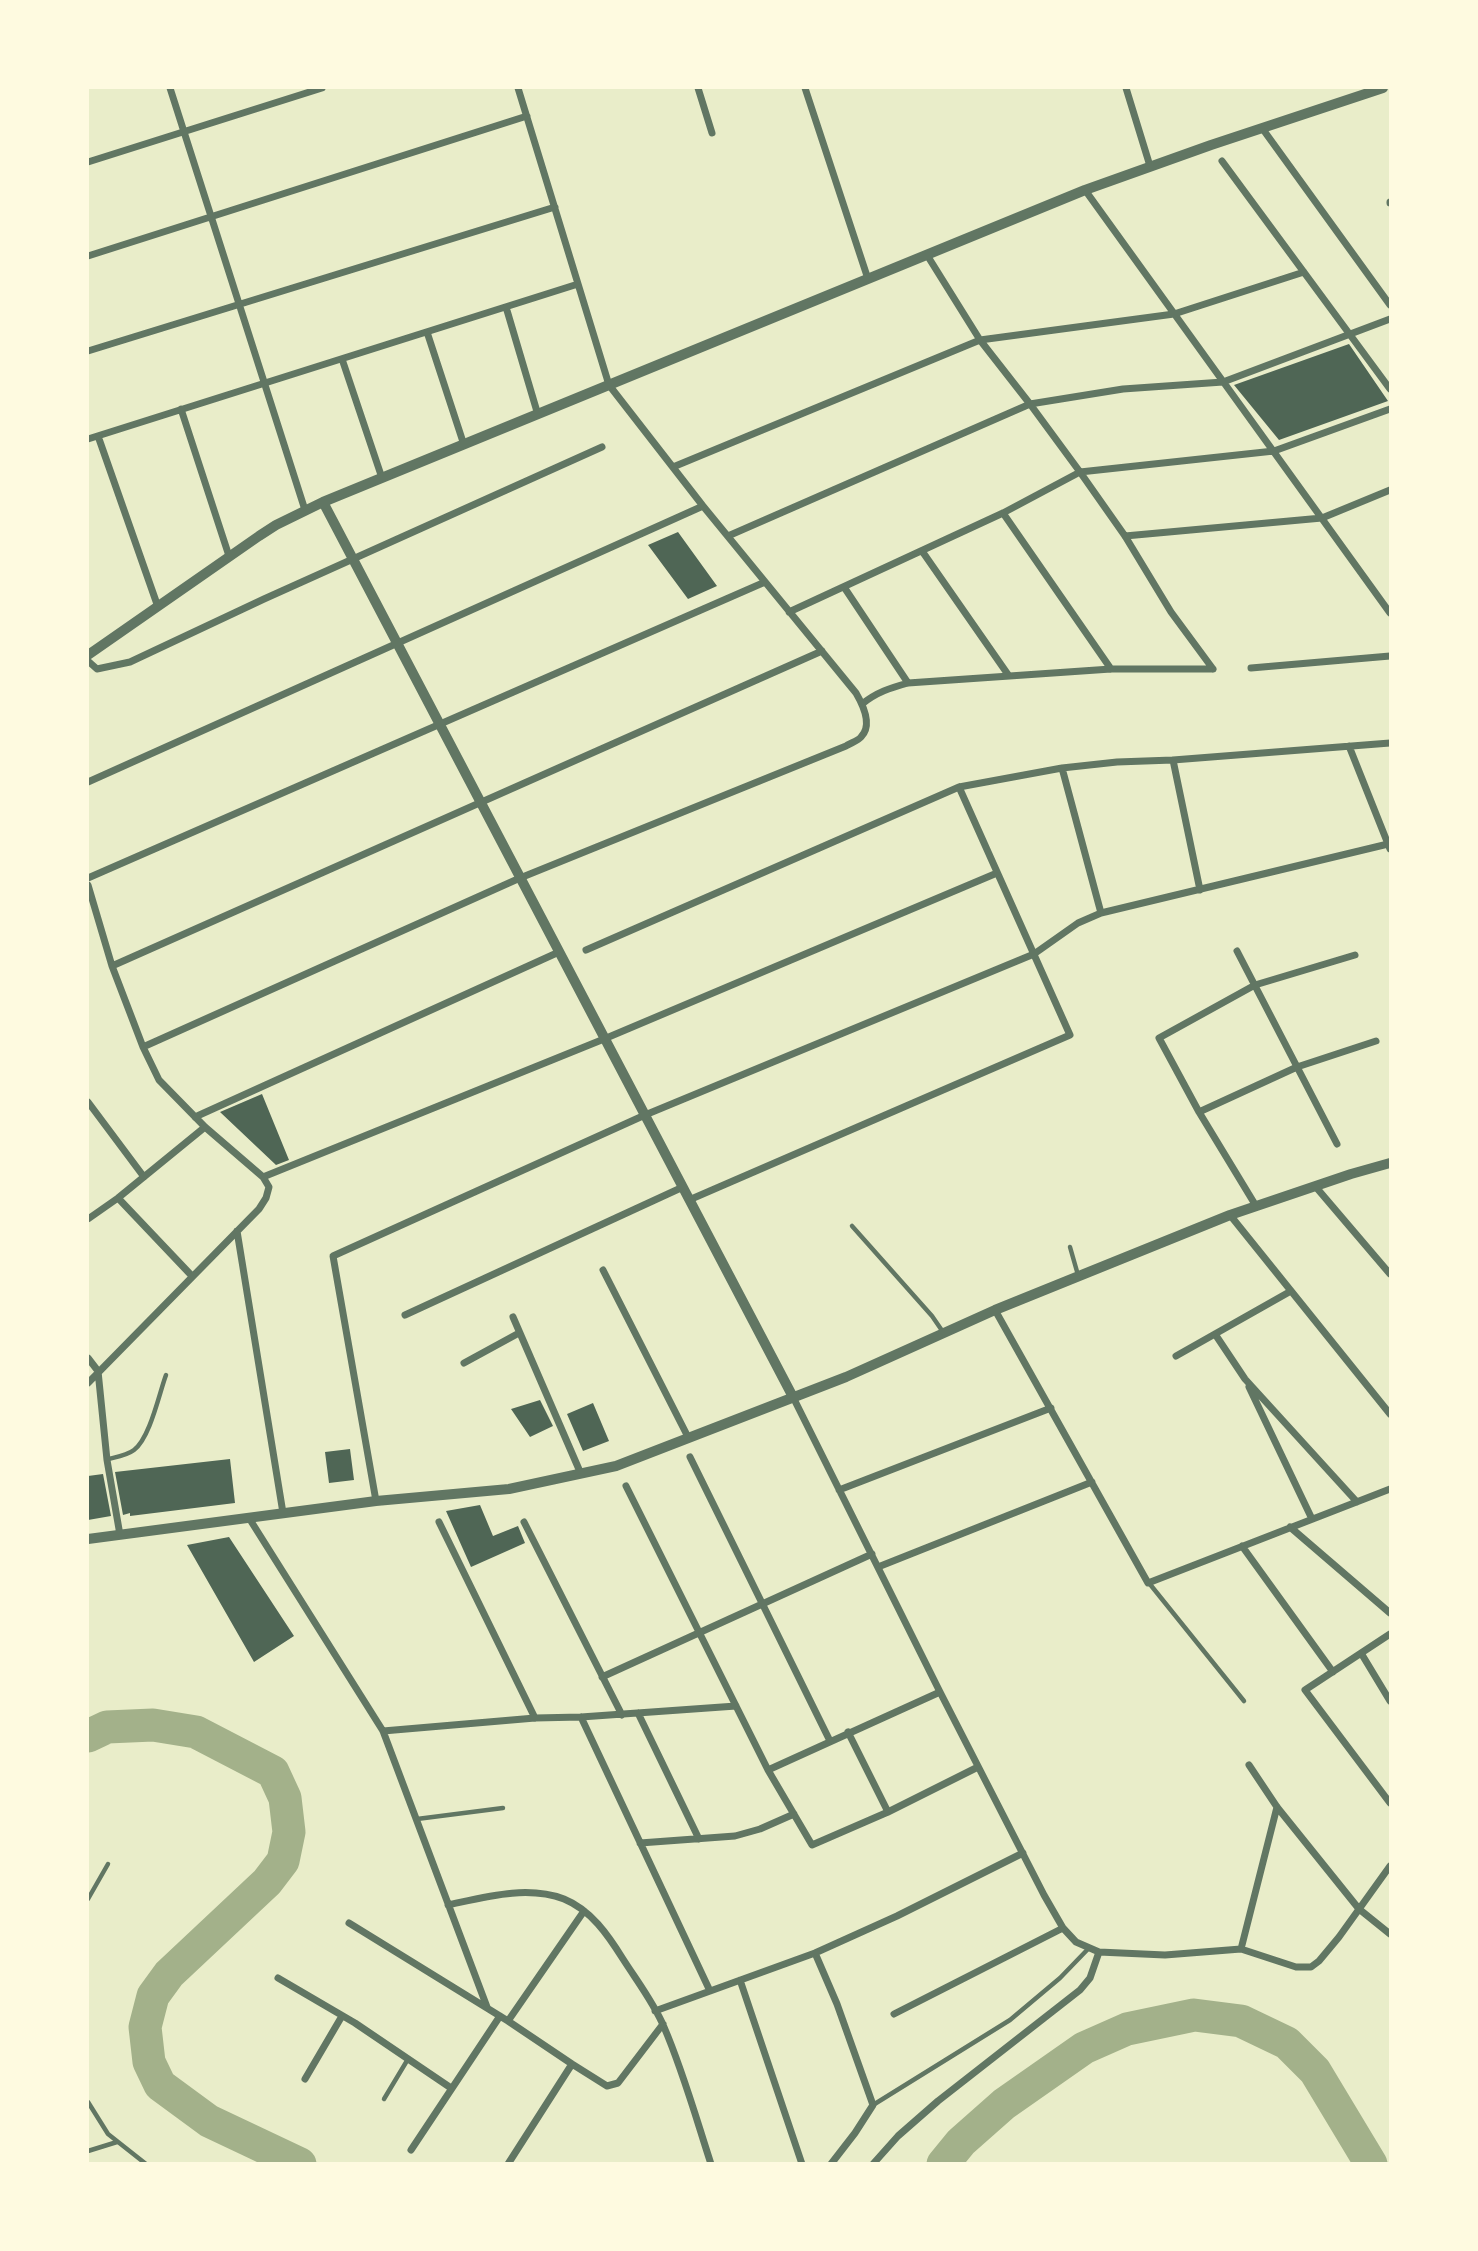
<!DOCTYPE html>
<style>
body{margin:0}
#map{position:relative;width:1478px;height:2251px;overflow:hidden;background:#e9edc9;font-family:Quicksand,sans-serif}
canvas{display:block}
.frame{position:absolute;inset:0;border:89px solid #fefae0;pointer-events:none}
</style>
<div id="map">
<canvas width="1478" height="2251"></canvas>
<div class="frame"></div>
</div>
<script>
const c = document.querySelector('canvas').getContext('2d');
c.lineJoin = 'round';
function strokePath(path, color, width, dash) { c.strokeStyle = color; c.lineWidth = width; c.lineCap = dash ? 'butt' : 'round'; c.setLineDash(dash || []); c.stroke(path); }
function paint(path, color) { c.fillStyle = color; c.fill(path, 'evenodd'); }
const river = new Path2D(`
 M88,1736L107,1727L153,1725L196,1732L273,1772L285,1798L289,1832L283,1861L267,1882L169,1974L153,1996L145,2027L149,2062L160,2085L209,2121L300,2164
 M943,2164L961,2142L1004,2104L1084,2048L1127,2029L1194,2015L1241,2021L1287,2043L1315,2071L1371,2164`);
const building = new Path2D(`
 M1349,344L1388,401L1279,440L1234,385Z
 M678,532L717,586L688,599L648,545Z
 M262,1094L289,1160L276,1165L220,1112Z
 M540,1400L553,1426L530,1437L511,1409Z
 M593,1403L609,1441L583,1451L567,1414Z
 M350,1449L354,1480L329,1483L325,1452Z
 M230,1459L235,1503L130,1516V1513L123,1515L115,1472Z
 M103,1474L111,1516L88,1520V1476Z
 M480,1505L493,1536L518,1526L525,1543L471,1567L446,1511Z
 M229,1537L294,1636L254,1662L187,1545Z`);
const service = new Path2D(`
 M852,1226L932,1316L943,1332
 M1070,1247L1078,1275
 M108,1459C116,1457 126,1456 134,1450C150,1438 159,1394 166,1375
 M1149,1583L1244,1701
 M417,1819L503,1808
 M88,1899L108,1864
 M384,2099L408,2059
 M88,2102L108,2134L146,2164
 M873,2105L1010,2020L1060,1978L1088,1949
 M88,2151L117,2142`);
const minor = new Path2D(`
 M170,88L305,510
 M698,88L712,133
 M805,88L868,279
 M1126,88L1150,166
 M1262,128L1390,305
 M1222,161L1390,389
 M88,162L322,88
 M1085,190L1390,613
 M1390,202V203
 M927,255L980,340L1030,404L1080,472L1125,536L1171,612L1213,669
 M88,256L527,116
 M506,307L538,415
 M427,332L464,445
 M88,351L555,207
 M342,359L382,478
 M181,409L229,556
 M98,436L158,607
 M88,439L578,284
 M673,467L980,340L1174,314L1304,272
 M1003,513L1111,669
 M728,536L1030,404L1123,389L1223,382L1390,319
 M1125,536L1322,518L1390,490
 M922,551L1009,676
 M844,587L908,683
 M789,612L1003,513L1080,472L1274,451L1390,409
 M88,661L97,669L130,662L264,599L602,447
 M1251,668L1390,656
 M862,704C877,692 890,688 908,683L1111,669H1213
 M1349,746L1390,849
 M1173,760L1200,890
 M1062,768L1101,913
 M88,782L703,506
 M88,878L765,582
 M88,885L112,966L143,1047L159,1080L205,1127L263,1177L269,1187L266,1198L259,1209L88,1383
 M586,950L959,787L1062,768L1117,762L1173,760L1390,743
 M1237,951L1337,1144
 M112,966L822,651
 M143,1047L520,878L846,746C850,743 858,741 861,737C873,725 863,705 856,693L703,506L609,385L518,88
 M88,1102L144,1177
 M1199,1112L1297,1067L1376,1041
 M195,1117L559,952
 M263,1177L604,1039L997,873
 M1315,1186L1390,1274
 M118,1198L192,1276
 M689,1200L1070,1035L959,787
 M1256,1206L1199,1112L1159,1038L1255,985L1355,955
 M1230,1215L1390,1414
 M88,1219L118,1198L205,1127
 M237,1231L283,1513
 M603,1270L688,1437
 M995,1310L1148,1583L1390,1489
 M405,1315L683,1187
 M513,1317L581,1474
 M1215,1334L1245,1379L1357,1502
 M1176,1356L1291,1291
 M88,1358L98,1371L107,1460L120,1535
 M464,1363L519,1333
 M1249,1387L1312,1519
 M793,1397L940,1692L1044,1895L1063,1928L1076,1942L1099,1952
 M690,1457L830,1741
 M626,1486L768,1770L812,1845L888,1812L978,1767
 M839,1490L1051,1408
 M376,1501L333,1256L645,1115L1034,954L1078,923L1101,913L1388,844
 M249,1518L383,1731L487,2007
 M439,1522L535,1718
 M524,1522L622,1715
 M1290,1527L1390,1613
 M1242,1546L1333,1672
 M878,1567L1092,1482
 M1390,1634L1305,1690L1390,1803
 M1361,1653L1390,1701
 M602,1677L872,1554
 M638,1713L699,1839
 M581,1717L710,1991
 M383,1731L535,1718L581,1717L736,1706
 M848,1732L888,1812
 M1249,1765L1277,1807L1359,1909L1390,1934
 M768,1770L940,1692
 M640,1843L735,1836L760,1829L794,1814
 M448,1905C485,1897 527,1885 564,1899C591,1910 608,1935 623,1959C637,1981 654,2003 664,2027C683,2071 696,2118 711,2164
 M349,1923L508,2021L572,2064L607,2086L618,2083L663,2024
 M1241,1949L1277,1807
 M815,1953L837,2004L873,2105L855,2133L831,2164
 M278,1978L355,2023L451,2088
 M740,1980L802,2164
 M655,2011L815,1953L897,1916L1023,1853
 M894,2014L1063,1928
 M508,2021L584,1911
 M305,2079L342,2016
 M411,2150L500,2016
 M508,2164L572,2064
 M873,2164L898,2136L938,2101L1080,1990L1090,1978L1099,1952L1165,1955L1241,1949L1296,1967H1311L1319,1961L1339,1937L1390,1866`);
const tertiary = new Path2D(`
 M323,502L793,1397
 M88,655L259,536L276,525L323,502L1085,190L1211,145L1383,88
 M88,1539L376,1501L509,1489L616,1466L846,1377L995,1310L1230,1215L1351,1174L1390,1163`);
strokePath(river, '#a3b18a', 33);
paint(building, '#4f6655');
strokePath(service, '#617663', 4.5);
strokePath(minor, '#617663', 7);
strokePath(tertiary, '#617663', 10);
</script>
